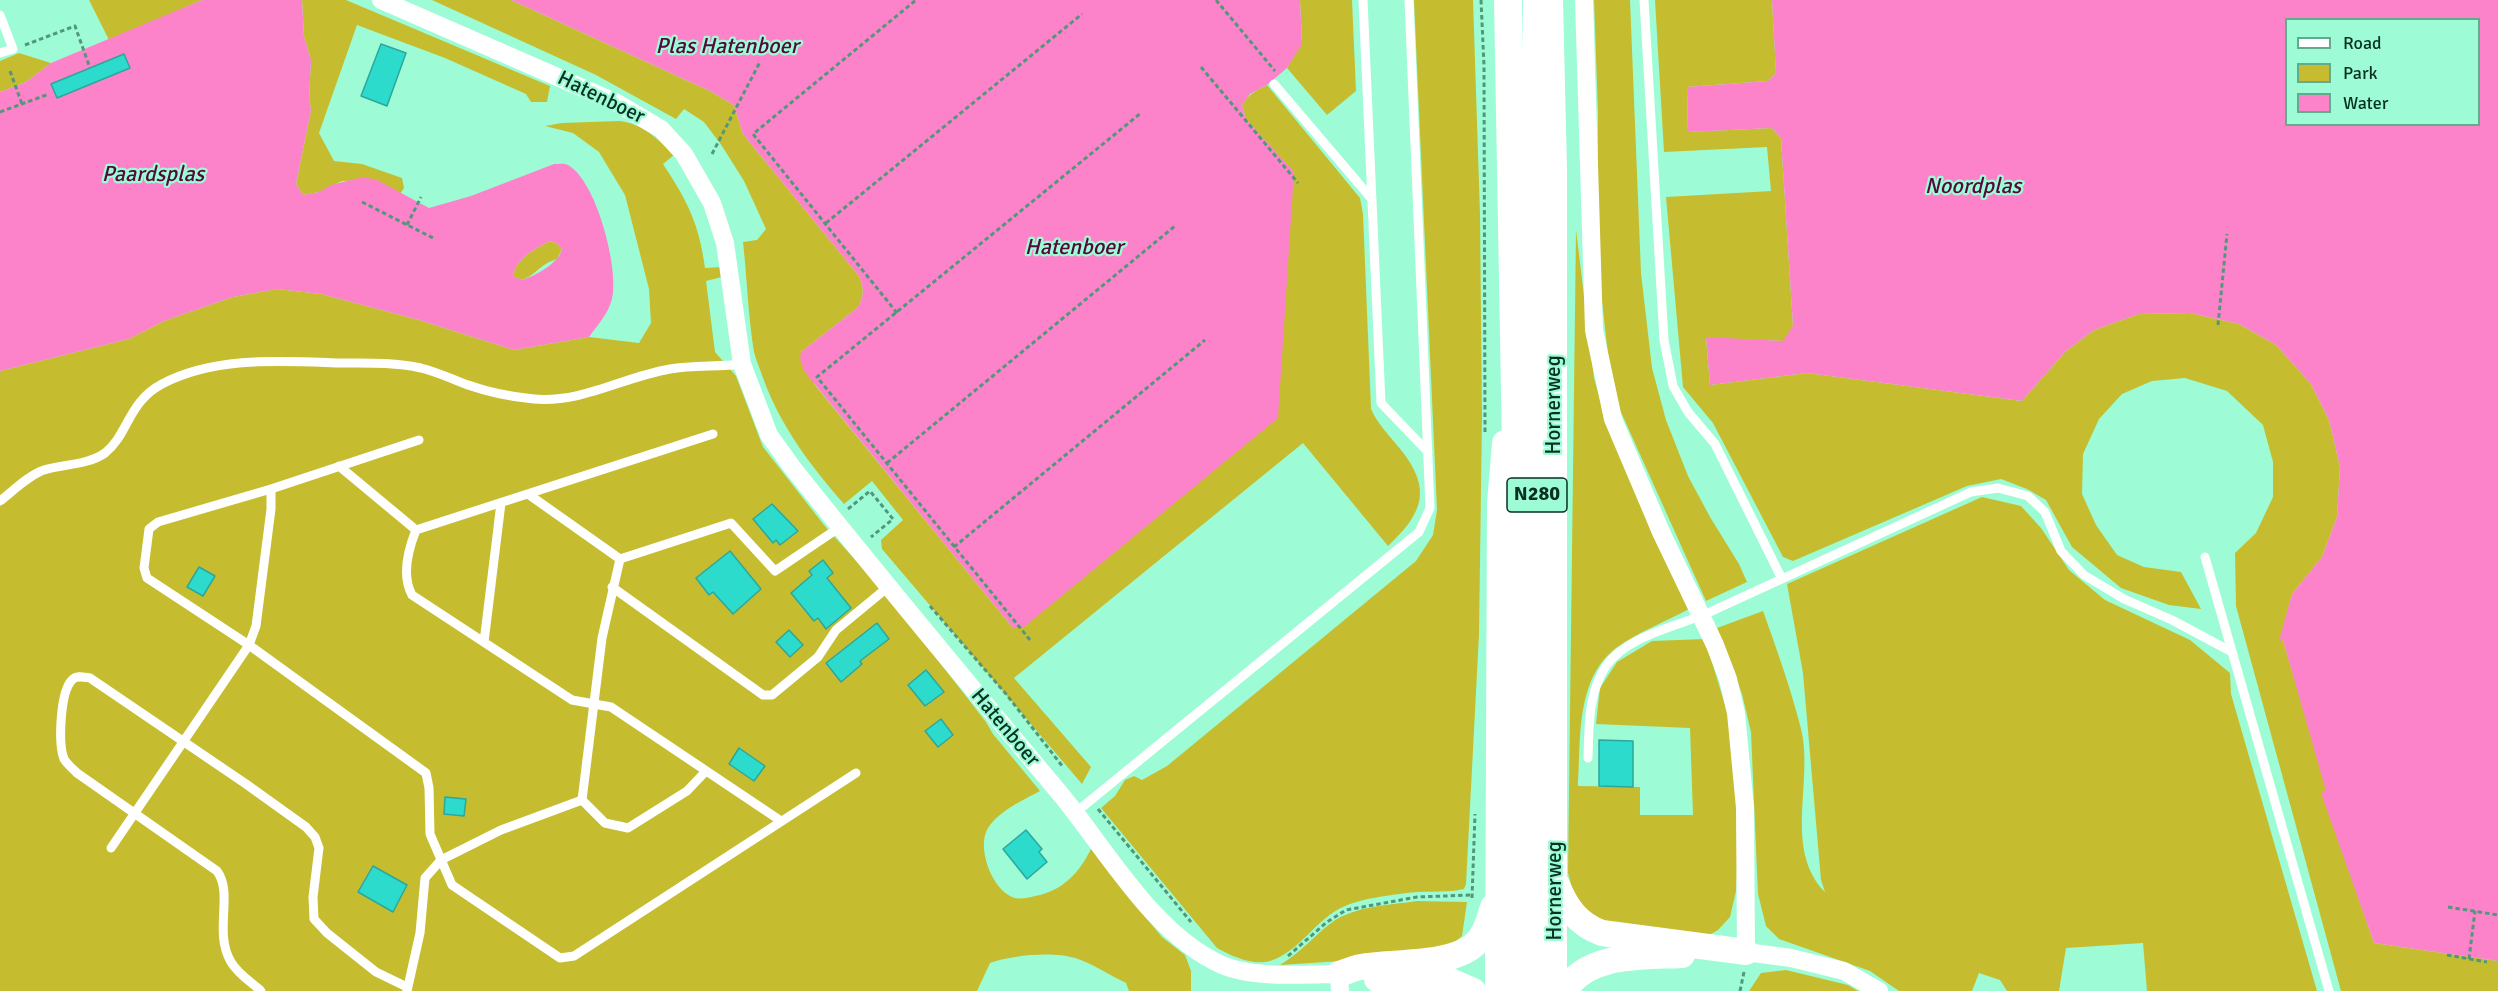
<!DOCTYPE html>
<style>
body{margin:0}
#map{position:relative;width:2498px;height:991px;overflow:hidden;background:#9dfcd5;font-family:Signika,sans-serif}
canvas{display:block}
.legend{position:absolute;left:2285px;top:18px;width:195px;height:108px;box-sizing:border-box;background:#9dfcd5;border:2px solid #61ab8e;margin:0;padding:8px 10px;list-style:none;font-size:18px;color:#063123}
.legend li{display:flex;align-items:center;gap:12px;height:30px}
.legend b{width:30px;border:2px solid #61ab8e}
</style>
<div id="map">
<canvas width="2498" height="991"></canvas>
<ul class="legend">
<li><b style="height:8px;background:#fff"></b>Road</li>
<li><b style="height:16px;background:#c5bd2f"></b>Park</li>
<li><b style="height:16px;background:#fc83c9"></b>Water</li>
</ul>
</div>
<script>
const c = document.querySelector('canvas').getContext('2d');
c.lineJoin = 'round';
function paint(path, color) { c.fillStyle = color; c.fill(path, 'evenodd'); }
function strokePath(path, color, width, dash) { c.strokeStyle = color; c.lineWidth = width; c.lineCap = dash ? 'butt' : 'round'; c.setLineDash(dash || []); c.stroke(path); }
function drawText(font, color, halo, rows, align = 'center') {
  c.font = font + ' Signika,sans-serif'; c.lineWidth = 4.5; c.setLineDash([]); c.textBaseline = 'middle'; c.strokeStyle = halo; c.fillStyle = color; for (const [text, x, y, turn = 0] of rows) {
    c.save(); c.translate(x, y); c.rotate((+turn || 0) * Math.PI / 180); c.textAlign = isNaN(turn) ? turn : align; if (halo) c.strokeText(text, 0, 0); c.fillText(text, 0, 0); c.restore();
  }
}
const green = new Path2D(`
 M89,0H202L109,40Z
 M302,0H346L550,86L547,102H531L526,94L445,58L357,25L319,133L334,161L362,164L402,178L404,188L400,194L377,180L342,181L319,192L303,195L296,184L311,110L309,99L311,60L304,37Z
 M432,0H511L710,91L734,105L743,134L859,276C864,288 865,296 857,308L801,352L815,385L1013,628L1294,173L1246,119L1242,105C1248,94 1256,91 1267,85L1360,198L1363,214L1371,409C1378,425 1390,436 1401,450C1433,490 1422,514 1388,546L1303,443L1014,678L1091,767L1082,784L882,549L881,540L903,520L872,481L844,504C810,465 781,427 763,378C760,369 756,360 754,352C748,316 747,278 743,242L757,240L766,229L744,181L722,146L704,122L684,109L676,119L596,75Z
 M1300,0H1352L1356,91L1327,115L1287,68L1302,43Z
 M1414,0H1473L1480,214L1482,417L1479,634L1466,884L1464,889C1448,893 1433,891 1417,892C1397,894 1363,898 1345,906C1316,918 1300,952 1270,961C1252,966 1232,956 1217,948L1101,808L1115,796L1125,780L1134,776L1142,780L1167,766L1416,561L1433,535L1437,510Z
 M1594,0H1630L1641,273L1652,368L1666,420L1688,476L1710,517L1739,564L1747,582L1706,601L1620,410L1608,354L1598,267V113Z
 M1655,0H1772L1776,73L1768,81L1687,87L1688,132L1772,128L1781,138L1793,326L1784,341L1706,338L1710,385L1807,373L2022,401L2065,352L2094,330L2139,314L2190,313L2239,324L2276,345L2311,384L2329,420L2340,467L2337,517L2322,557L2292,594L2280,640H2283L2327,791L2322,793L2374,943L2498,961V991H2341L2236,606L2235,553L2256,533L2273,497V462L2263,425L2227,391L2185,378L2152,381L2122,394L2099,419L2083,454L2082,494L2096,525L2117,555L2144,567L2181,572L2201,609L2169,605L2121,588L2072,547L2046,500L2027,489L2001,479L1967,486L1793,561L1783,557L1713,423L1683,387L1666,197L1771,191L1767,147L1664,152Z
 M19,53L51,63L26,82L0,92V61Z
 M619,121C642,123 658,139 674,155L663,164C688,202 699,224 705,268L721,267L722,277L706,281L715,352L736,376L763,447L824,525L891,600L986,722L993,734L1040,791C1023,800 999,811 988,828C976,847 992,889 1012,897C1019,900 1027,898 1035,896C1063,891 1080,872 1092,847L1142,913L1162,937L1185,955L1191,971V991H1129L1126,983C1109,975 1092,963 1075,958C1053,951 1011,955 990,963L977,991H0V371L129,339L164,321L233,297L277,289L321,294L419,320L514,350L589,337L639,343L651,323L649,289L625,195L599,152L573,133L545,126L562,123Z
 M1576,230L1594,378L1604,414L1652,534L1689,609C1665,622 1638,632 1616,648C1575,679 1581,742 1578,786L1640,787V815H1693L1690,728L1596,724L1600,688L1617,662L1652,641L1705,639L1728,715L1739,829L1736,891L1730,917L1718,930L1706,937C1676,934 1610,932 1587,915C1576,906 1572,887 1568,873Z
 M550,241L558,244L562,249L557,259C540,264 536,275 522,280L513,276C516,258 535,249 550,241Z
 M1982,497L2021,506L2041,528L2069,570L2105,600L2190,640L2230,673L2231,694L2317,991H2147L2143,943L2066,948L2059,991H2007L2000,980L1979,973L1972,991H1899L1870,971L1779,939L1766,926L1758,894L1751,732L1742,694L1717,628L1763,611C1777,650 1791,689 1801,729C1814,781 1783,849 1825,892L1821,880L1803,673L1787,584Z
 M1417,901L1467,902L1462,936L1450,946L1372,959L1280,965C1300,953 1313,937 1331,923C1354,906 1390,905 1417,901Z
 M1786,970L1848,985L1858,991H1749L1761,973Z`);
const water = new Path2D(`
 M202,0H302L304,37L311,60L309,99L311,110L296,184L303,195L319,192L331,185L363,177L377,180L429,208L471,196L554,164C559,164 564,163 568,165C596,181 617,262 613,293C611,311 599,323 589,337L514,350L419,320L321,294L277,289L233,297L164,321L129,339L0,371V92L26,82L51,63ZM550,241L558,244L562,249C559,263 535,276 522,280L513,276C516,258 535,249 550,241Z
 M511,0H1300L1302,44L1287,68L1267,85L1250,94L1242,105L1246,119L1294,172L1278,418L1024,627L1013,628L804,371L800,358L801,352L857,308C865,296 864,288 859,276L743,134L734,105L710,91Z
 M1772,0H2498V961L2374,943L2321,793L2326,791L2283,640L2279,641L2292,594L2322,557L2337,517L2340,467L2329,420L2311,384L2276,345L2239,324L2190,313L2139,314L2094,330L2065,352L2022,401L1807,373L1710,385L1706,337L1783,341L1793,326L1781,138L1772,128L1688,132L1687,87L1768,81L1776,73ZM2286,20H2478V124H2286Z`);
const building = new Path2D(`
 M381,44L406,53L387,106L361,96Z
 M124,54L130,68L57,98L51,84Z
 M772,504L798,531L780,545L776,540L773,543L753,519Z
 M730,551L761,589L733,614L713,592L709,595L696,578Z
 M823,560L833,573L827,578L851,608L826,629L818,618L814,621L791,593L812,575L809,571Z
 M199,567L215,576L203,596L187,587Z
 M877,623L889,639L860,661L862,664L841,682L826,663Z
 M789,630L803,645L790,657L776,642Z
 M926,670L944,692L925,706L908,685Z
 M941,719L953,735L938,747L925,731Z
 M1599,740L1633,741V787L1599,786Z
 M739,748L765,766L754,781L729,764Z
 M445,797L466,799L464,816L444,814Z
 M1026,830L1042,849L1039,852L1047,862L1027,879L1003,849Z
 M373,866L407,885L393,912L358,892Z`);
const path = new Path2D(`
 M1216,0L1275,71
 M1481,0L1484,66L1485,433
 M25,45L75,26L90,68
 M1201,67L1298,183
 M10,71L22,104
 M0,112L49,94
 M712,154L760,62
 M362,202L435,239
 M826,223L1082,14
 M407,225L421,197
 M897,313L753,134L916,0
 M2218,325L2227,234
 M887,463L1175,226
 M848,509L870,491L893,519L871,537
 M954,547L1205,340
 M930,606L1006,694L1063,767
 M1030,640L817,377L1141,113
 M1098,809L1191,922
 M1472,898L1475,814
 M2448,907L2498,915
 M2447,955L2487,962
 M1288,956L1327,922L1346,910L1417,897L1472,895
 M2469,959L2475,911
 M1740,991L1744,972`);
const lane = new Path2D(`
 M1363,0L1381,403L1428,452
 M1644,0L1664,340L1673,386L1688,412L1715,444L1782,579
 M0,15L13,49L0,53
 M1274,84L1371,198
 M713,434L416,530C408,550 401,575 412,595L572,700L611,707L781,821
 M419,440L271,489L158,522L149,529L144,568L147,578L249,645L426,773L429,788L430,834L452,885L560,958L574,956L856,773
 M339,466L416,530
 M528,494L620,559
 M0,501C13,491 29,475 44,470C64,464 88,465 105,453C128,435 128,402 162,384C215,356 281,361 340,363C367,363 394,362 421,368C437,372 452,379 468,385C488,392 512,397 534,399C583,403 623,377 670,369C693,365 718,367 742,364
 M2205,557L2329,991
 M612,587L763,695H772L818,657L836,630L888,587
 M484,642L501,503
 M1588,758C1589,726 1588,693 1606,666C1628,635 1677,627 1710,612C1797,572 1884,532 1971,492L1998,488L2028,496L2045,512L2061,551L2084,575L2124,599L2172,620L2232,652
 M582,800L605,823L628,828L687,791L706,771
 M1075,813L1419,532L1430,508L1409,0
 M111,848L249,645L256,626L271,509V489
 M261,991C251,982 238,974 231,962C213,932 234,894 217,871L77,773C73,769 67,764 64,759C58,744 60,692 72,680C76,675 83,677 90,678L246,784L306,827L315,837L319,848L313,897L314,919L327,933L376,972L407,987
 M407,991L420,933L425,878L441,860L501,830L582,800L602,638L620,559L731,523L775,571L840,527`);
const street = new Path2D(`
 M381,0L617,103L661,129L684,154L712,203L725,243L742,364L769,435L792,467C880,578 971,687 1062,796C1108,852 1154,935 1222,965C1255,979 1304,974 1339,974L1340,991
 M1584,0L1594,330L1613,419L1661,532L1715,645L1728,679L1736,713L1745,808L1746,952L1791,958L1844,971L1879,991`);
const secondary = new Path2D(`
 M1550,0L1554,170V991
 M1556,883C1566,907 1577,924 1602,933L1746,952
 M1339,974C1346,972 1354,968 1361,967C1393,961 1456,967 1478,941C1487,931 1489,919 1493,907
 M1377,979L1448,980L1473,991
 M1498,991L1500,503L1505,443
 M1565,991C1586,953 1643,957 1682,955`);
const primary = new Path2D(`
 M1508,0L1517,505L1516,991
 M1536,991L1537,0`);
const shields = [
 [1537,495,60]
];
const shieldNames = [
 ["N280",1537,495]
];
const streetNames = [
 ["Hatenboer",601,98,26],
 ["Hornerweg",1554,405,-90],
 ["Hatenboer",1005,728,50],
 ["Hornerweg",1555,891,-90]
];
const waterNames = [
 ["Plas Hatenboer",727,47],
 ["Paardsplas",153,175],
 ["Noordplas",1973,187],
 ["Hatenboer",1074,248]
];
paint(green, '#c5bd2f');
paint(water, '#fc83c9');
paint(building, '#2ddbcd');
strokePath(building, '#2ba79c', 1.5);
strokePath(path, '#52977c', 3, [4.5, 3]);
strokePath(lane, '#fff', 9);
strokePath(street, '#fff', 18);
strokePath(secondary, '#fff', 26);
strokePath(primary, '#fff', 28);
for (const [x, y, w] of shields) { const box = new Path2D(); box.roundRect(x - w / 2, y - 17, w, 34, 4.5); c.fillStyle = '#9dfcd5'; c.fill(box); strokePath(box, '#063123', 1.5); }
drawText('bold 20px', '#063123', null, shieldNames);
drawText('21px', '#063123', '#9dfcd5', streetNames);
drawText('italic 22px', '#54083b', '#9dfcd5', waterNames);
</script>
